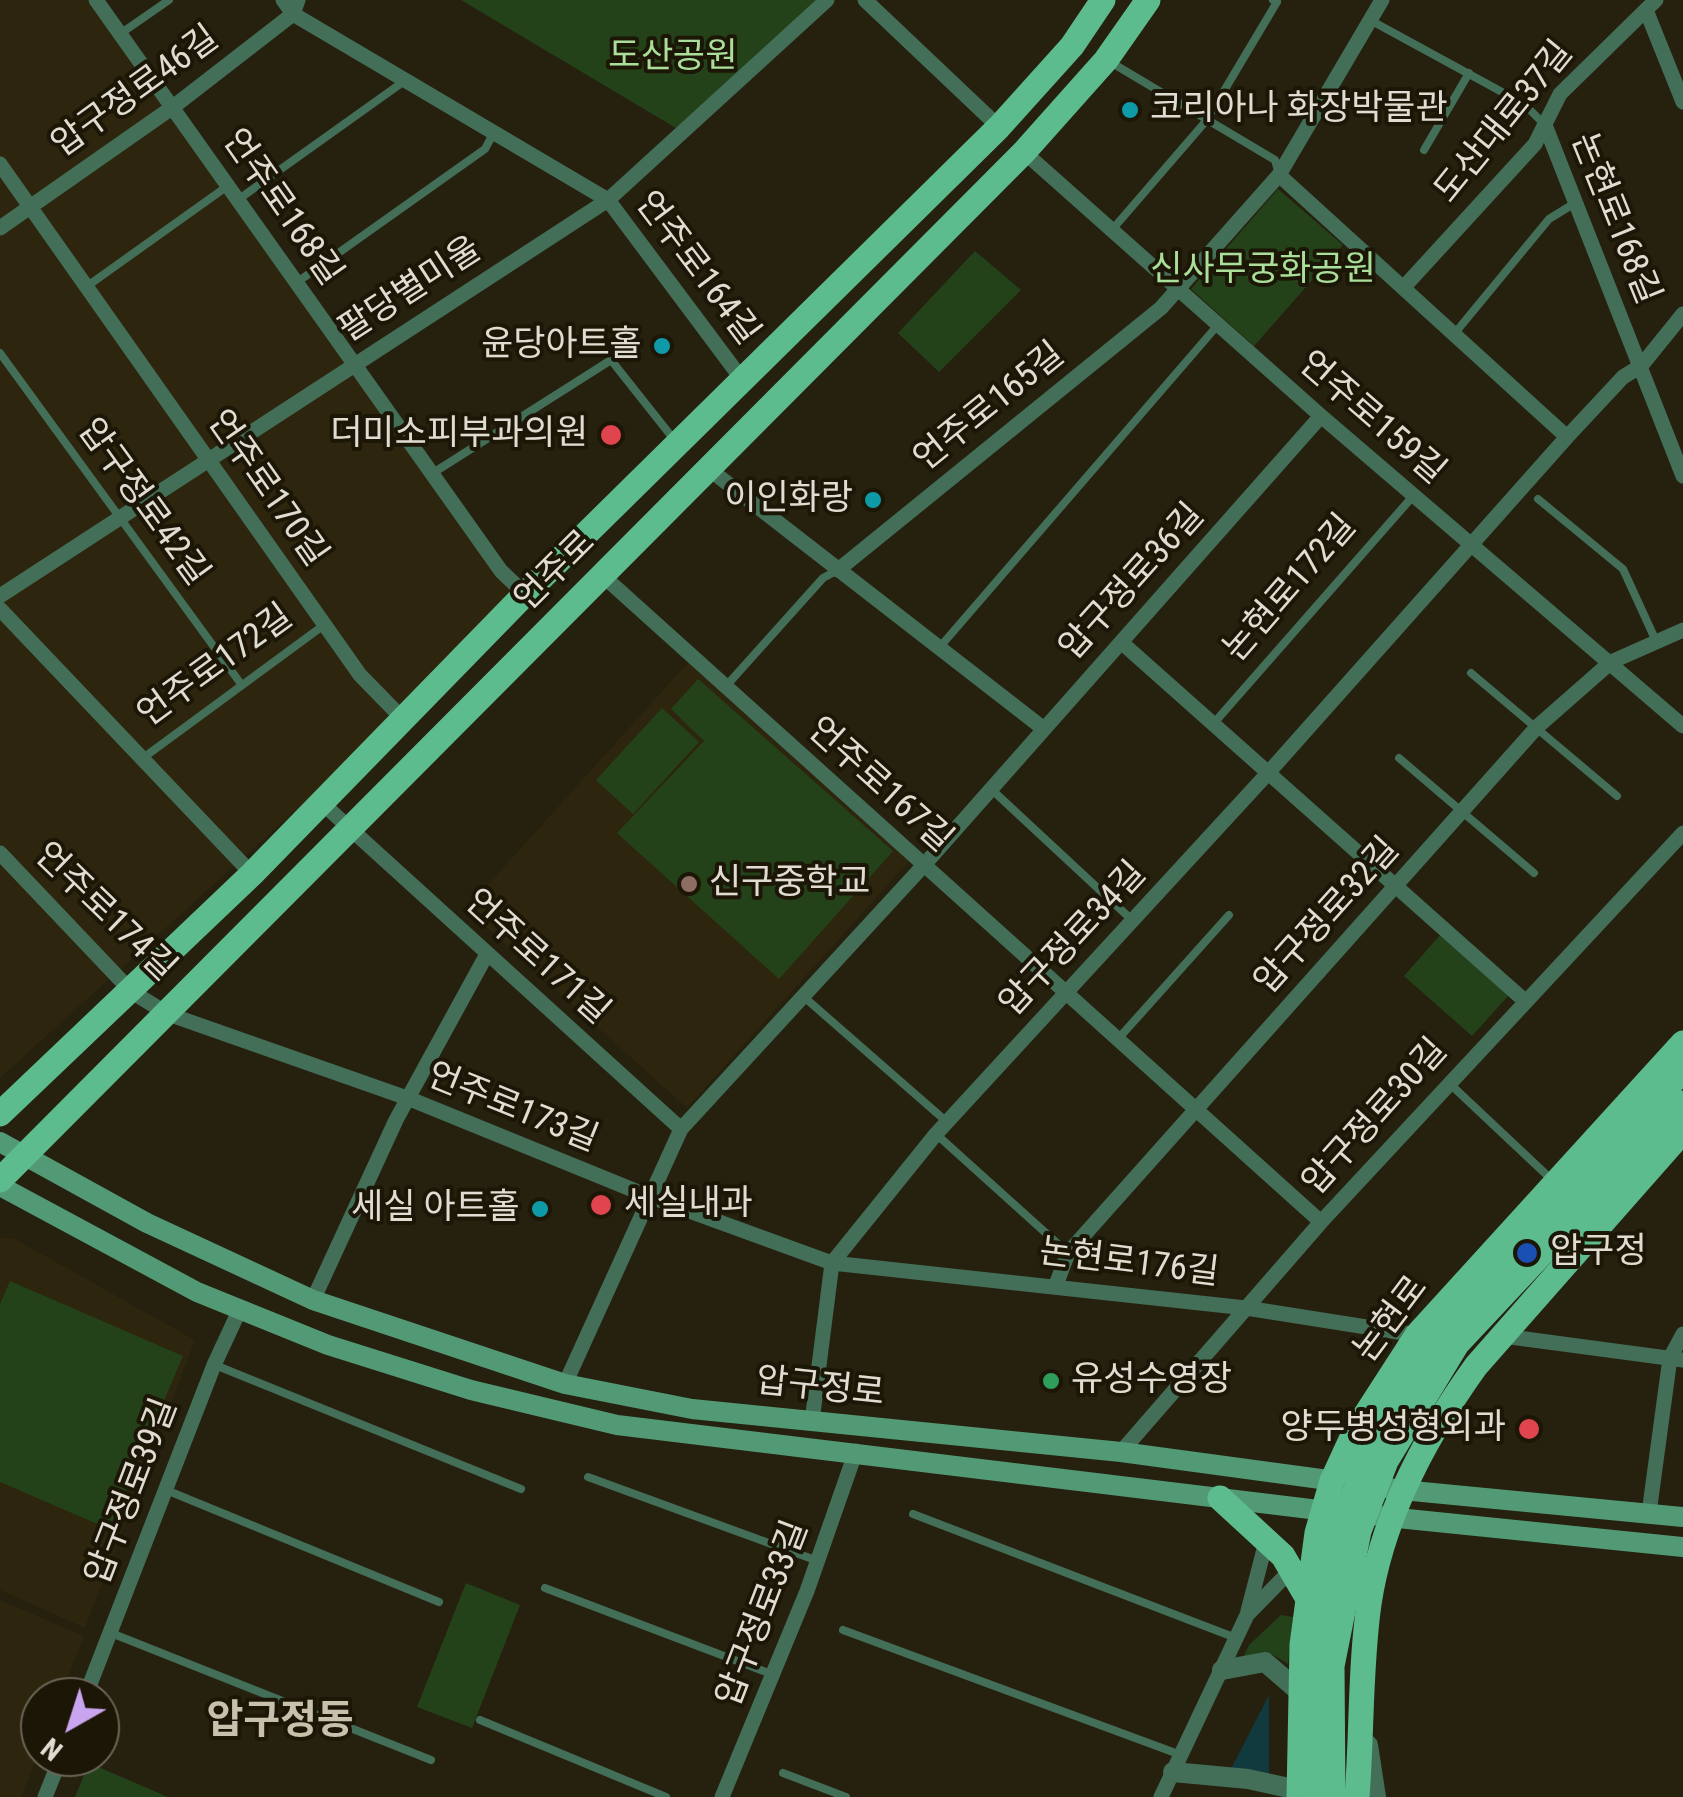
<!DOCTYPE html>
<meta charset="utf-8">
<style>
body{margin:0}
#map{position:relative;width:1683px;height:1797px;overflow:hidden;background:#26200f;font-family:"Roboto Condensed",sans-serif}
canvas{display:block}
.north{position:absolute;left:20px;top:1677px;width:100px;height:100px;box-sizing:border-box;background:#1c1606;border:2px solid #6a6557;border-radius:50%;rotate:219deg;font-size:28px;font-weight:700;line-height:40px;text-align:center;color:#e0dcd1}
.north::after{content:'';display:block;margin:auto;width:35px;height:45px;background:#c8a5ee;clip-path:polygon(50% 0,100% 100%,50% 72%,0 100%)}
</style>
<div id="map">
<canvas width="1683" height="1797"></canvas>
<div class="north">N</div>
</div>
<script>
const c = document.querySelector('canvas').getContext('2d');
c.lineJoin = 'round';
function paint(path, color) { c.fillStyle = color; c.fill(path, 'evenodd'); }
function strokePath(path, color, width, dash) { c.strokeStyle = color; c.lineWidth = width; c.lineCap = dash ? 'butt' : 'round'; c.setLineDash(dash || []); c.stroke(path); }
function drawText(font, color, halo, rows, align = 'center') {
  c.font = font + ' "Roboto Condensed","Noto Sans KR",sans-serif'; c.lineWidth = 8; c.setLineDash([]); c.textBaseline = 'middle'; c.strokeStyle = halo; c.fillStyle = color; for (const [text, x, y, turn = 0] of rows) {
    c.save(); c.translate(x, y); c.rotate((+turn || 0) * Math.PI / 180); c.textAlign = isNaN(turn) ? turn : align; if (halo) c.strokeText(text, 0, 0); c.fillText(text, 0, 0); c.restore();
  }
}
const built = new Path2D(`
 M0,0H95L520,607L0,1078Z
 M691,659L912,858L687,1108L466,909Z
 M0,1238H13L195,1340L85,1628L0,1590Z
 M0,1600L84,1636L60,1697H40V1749L21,1797H0Z`);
const green = new Path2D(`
 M461,0H829L681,131Z
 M1278,189L1343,245L1254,346L1191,289Z
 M975,251L1021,290L939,372L898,333Z
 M698,679L893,851L779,979L617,833L704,741L671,709Z
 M662,708L699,742L633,814L596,780Z
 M1441,934L1509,995L1472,1036L1404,976Z
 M10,1281L183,1356L109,1529L0,1482V1304Z
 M466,1583L520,1605L472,1728L417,1707Z
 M1281,1615L1293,1617L1288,1664L1272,1654L1242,1660L1249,1645Z
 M89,1763L168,1797H75Z`);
const water = new Path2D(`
 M1269,1695V1775L1231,1769Z`);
const service = new Path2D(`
 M1370,20L1524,104L1545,125
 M120,34L169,0
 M1112,63L1275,160L1278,171
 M1424,150L1469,73
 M239,199L403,82
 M1111,231L1206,121L1277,2L1273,0
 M296,283L485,149L493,134
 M86,287L229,185
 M1455,333L1549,219L1575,203
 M0,353L241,684
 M433,473L611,360L676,442
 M1538,499L1623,569L1656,641
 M939,648L1217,326
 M1471,673L1617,796
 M727,685L823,578L838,570
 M1214,723L1414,495
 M143,758L324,625
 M1399,758L1534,873
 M990,788L1132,920
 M804,997L947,1122
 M1118,1039L1229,915
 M1449,1083L1551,1179
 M936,1134L1068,1253
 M215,1365L521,1489
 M588,1477L818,1561
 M166,1490L439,1602
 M913,1514L1236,1638
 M545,1588L774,1675
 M843,1630L1181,1755
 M111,1633L431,1760
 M480,1720L666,1797
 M783,1773L846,1797`);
const minor = new Path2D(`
 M96,0L501,571L525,594
 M283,0L293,14L608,200L744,382
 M865,0L999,127
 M1646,10L1683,102
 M1545,125L1683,476
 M1024,152L1321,416L1683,726
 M0,164L360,675L404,720
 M1279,175L1567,437
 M0,228L173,107L293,14L298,0
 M1404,287L1535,144L1560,94L1656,0
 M709,469L1044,729
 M838,570L1161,308L1279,175L1382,0
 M602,575L1321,1222
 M0,596L608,200L827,0
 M0,609L252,874
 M1121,642L1525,1001
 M322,803L681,1129
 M0,853L132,992L168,1014L410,1099L648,1196L832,1263L1246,1308L1417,1335
 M1056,1285L1068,1253L1537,727L1611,662L1683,630
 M313,1300L396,1120L487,954
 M1503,1336L1683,1360
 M565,1384L681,1129L924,865L1321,416
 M812,1421L832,1263L936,1134L1269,772L1567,437L1623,377L1641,366L1683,314
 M1121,1452L1321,1222L1683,833
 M1649,1513L1670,1358L1683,1334
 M1248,1611L1267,1538
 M85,1697L214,1365L240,1309
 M45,1797L61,1757
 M722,1797L807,1591L856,1451
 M1161,1797L1247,1615L1292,1569`);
const tertiary = new Path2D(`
 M1222,1670L1265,1662L1302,1694
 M1368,1745L1376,1797
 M1173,1772L1248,1779L1289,1788`);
const secondary = new Path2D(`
 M0,1142L147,1223L313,1300L565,1384L692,1409L1121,1452L1402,1490L1683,1517
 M0,1186L197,1292L328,1345L471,1390L617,1425L1335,1512
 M1378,1516L1683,1547`);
const primary = new Path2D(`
 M0,1114L252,874L525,594L999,127L1072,46L1103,0
 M0,1180L1024,152L1106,60L1148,0
 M1220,1498L1283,1556L1308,1599
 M1299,1797L1302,1645L1317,1533L1332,1481L1355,1431L1417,1335L1683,1043
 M1357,1797C1362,1734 1360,1667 1369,1604C1382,1517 1425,1437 1476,1366L1683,1131`);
const primaryBridge = new Path2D(`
 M1314,1797C1303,1634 1340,1472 1436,1338C1461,1304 1495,1274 1523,1243C1577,1186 1630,1128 1683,1070
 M1333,1797L1332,1666L1359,1531L1386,1461L1457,1344L1683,1103`);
const markers = [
 [1130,110,10,"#0f9aa8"],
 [662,346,10,"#0f9aa8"],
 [611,435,12,"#e0444e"],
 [873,500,10,"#0f9aa8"],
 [689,884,10,"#8d6e63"],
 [601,1205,12,"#e0444e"],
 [540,1209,10,"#0f9aa8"],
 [1527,1253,12,"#1a4fb4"],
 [1051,1381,10,"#2e9e5b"],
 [1529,1429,12,"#e0444e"]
];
const parkNames = [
 ["도산공원",673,58],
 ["신사무궁화공원",1263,271]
];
const streetNames = [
 ["압구정로46길",136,93,-36],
 ["도산대로37길",1505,123,-51],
 ["언주로168길",281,208,55],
 ["논현로168길",1614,219,68],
 ["언주로164길",696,269,53],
 ["팔당별미울",411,291,-33],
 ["언주로165길",990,408,-39],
 ["언주로159길",1371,419,41],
 ["언주로170길",266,489,55],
 ["압구정로42길",142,503,54],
 ["언주로",556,572,-45],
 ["압구정로36길",1133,583,-48],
 ["논현로172길",1291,589,-49],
 ["언주로172길",216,667,-36],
 ["언주로167길",879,786,42],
 ["언주로174길",104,913,44],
 ["압구정로32길",1328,917,-48],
 ["압구정로34길",1074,940,-47],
 ["언주로171길",536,958,42],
 ["언주로173길",512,1109,22],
 ["압구정로30길",1376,1118,-48],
 ["논현로176길",1129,1264,7],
 ["논현로",1392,1320,-53],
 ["압구정로",820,1389,6],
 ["압구정로39길",133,1492,-69],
 ["압구정로33길",764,1614,-69]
];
const poiNames = [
 ["코리아나 화장박물관",1150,110],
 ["윤당아트홀",642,346,"right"],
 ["더미소피부과의원",588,435,"right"],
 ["이인화랑",853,500,"right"],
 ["신구중학교",709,884],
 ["세실내과",624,1205],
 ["세실 아트홀",520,1209,"right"],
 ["압구정",1550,1253],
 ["유성수영장",1071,1381],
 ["양두병성형외과",1506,1429,"right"]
];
const quarterNames = [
 ["압구정동",280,1723]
];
paint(built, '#2d250d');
paint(green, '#24421a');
paint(water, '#113a3e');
strokePath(service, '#436e57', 8);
strokePath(minor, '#436e57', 15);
strokePath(tertiary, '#436e57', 20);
strokePath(secondary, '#529a75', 20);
strokePath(primary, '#5dbc8d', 25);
strokePath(primaryBridge, '#5dbc8d', 25);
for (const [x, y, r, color] of markers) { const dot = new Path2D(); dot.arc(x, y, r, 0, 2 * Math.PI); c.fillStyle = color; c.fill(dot); strokePath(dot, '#1c1606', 4); }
drawText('35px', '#aade9b', '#1c1606', parkNames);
drawText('35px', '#e0dcd1', '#1c1606', streetNames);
drawText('35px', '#e0dcd1', '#1c1606', poiNames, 'left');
drawText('bold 40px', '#c7c0ab', '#1c1606', quarterNames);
</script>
